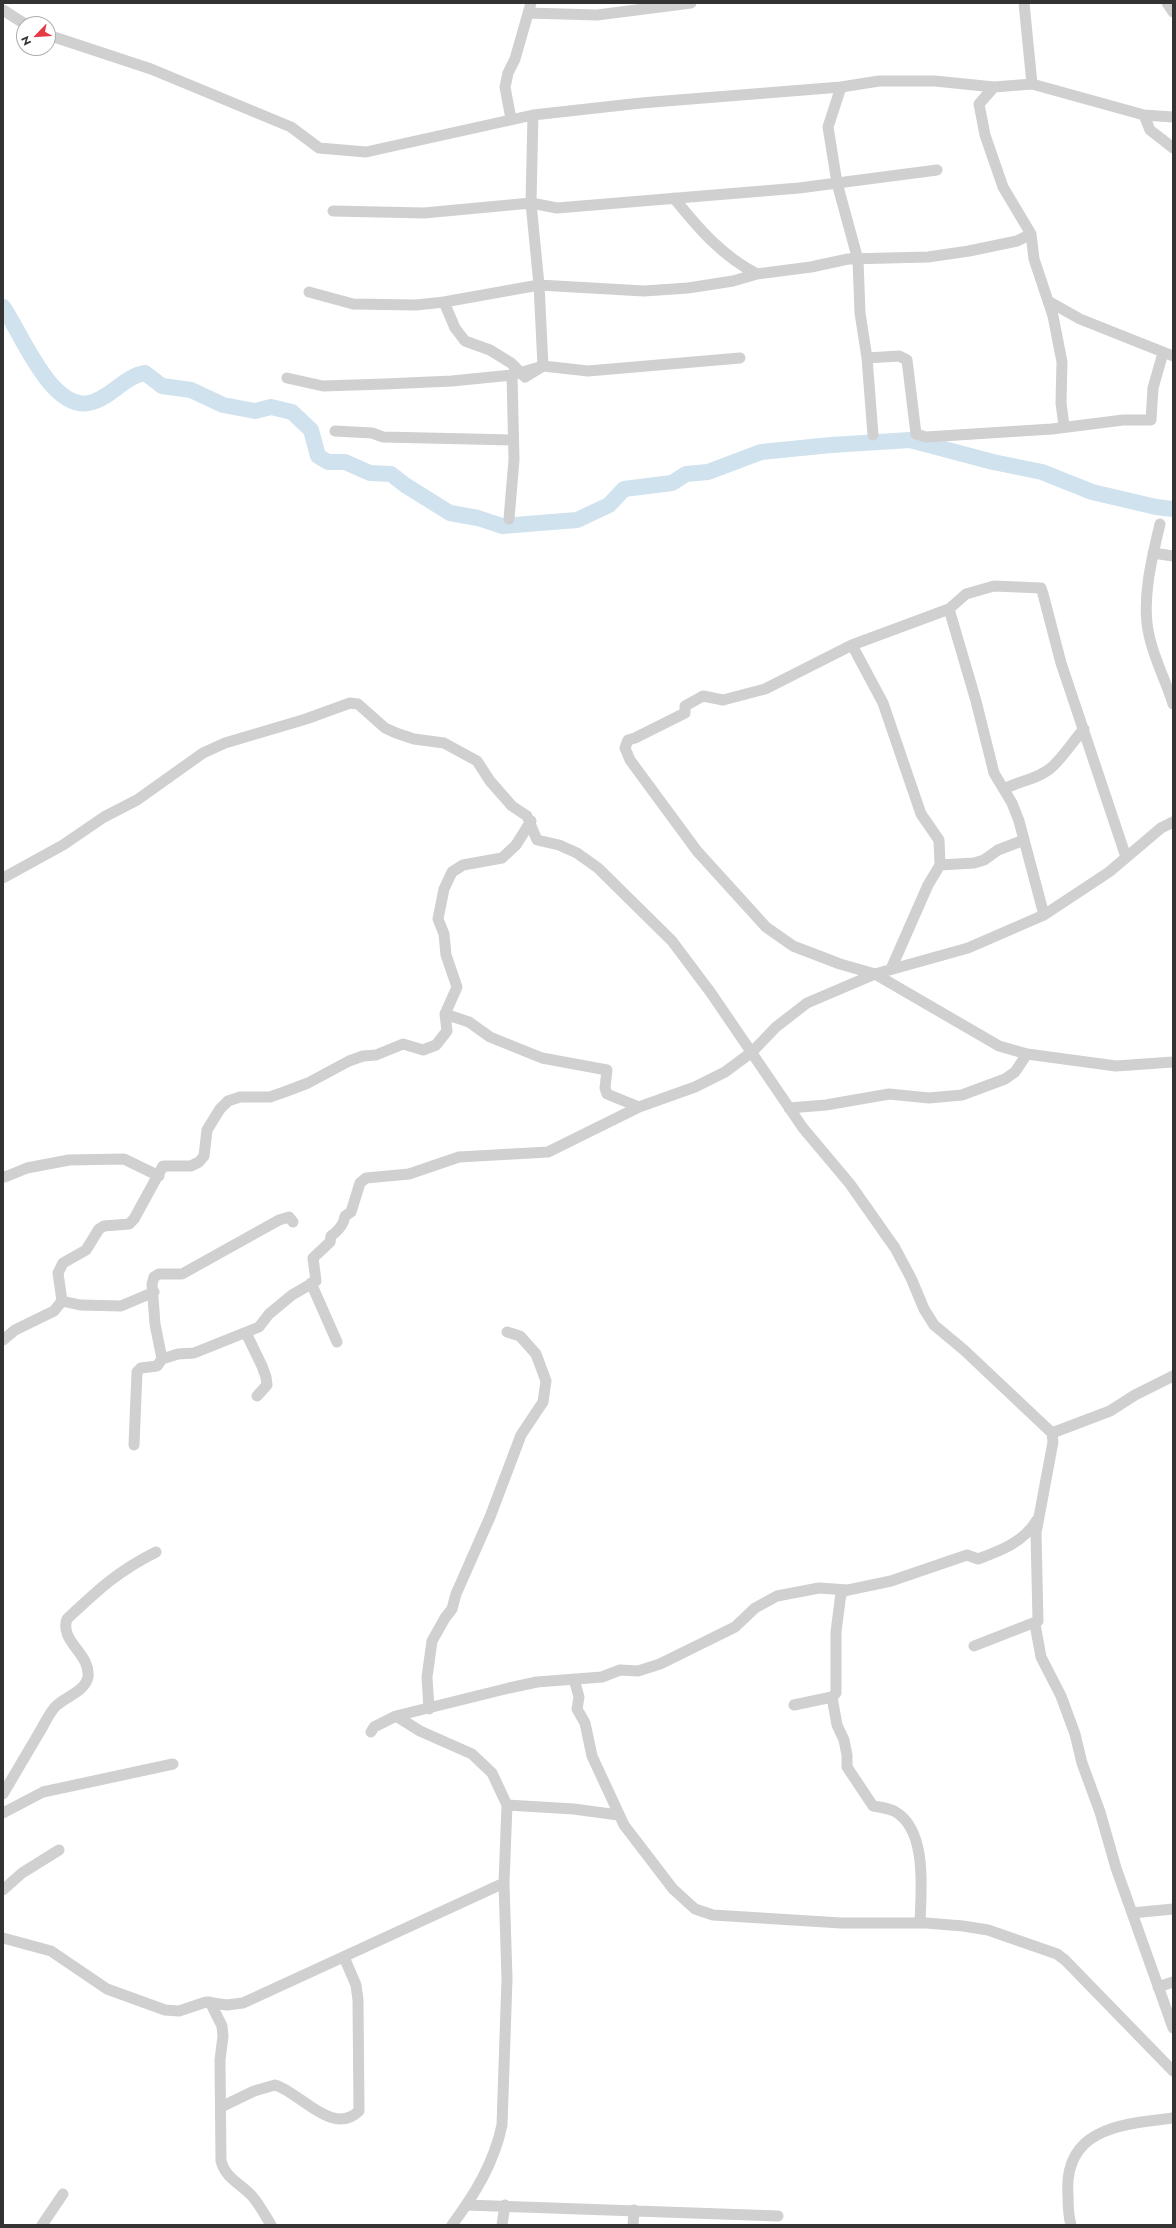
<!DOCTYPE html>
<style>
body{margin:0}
#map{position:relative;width:1176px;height:2228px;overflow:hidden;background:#fff;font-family:Jost,sans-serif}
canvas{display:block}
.frame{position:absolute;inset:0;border:4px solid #333;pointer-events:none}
.north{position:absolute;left:16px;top:16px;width:40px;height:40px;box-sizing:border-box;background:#fff;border:1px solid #adadad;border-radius:50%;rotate:245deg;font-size:11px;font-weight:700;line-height:16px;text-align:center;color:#333}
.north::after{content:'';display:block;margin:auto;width:14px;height:18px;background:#e63946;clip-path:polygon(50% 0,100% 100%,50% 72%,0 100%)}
</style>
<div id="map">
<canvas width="1176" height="2228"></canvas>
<div class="frame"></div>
<div class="north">N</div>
</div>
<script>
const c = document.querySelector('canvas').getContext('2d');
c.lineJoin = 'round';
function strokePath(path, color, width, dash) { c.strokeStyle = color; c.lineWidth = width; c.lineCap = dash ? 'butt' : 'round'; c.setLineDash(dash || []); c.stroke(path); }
const river = new Path2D(`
 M3,307C21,332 50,410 89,403C110,399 124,376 145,373L162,386L191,390L223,405L255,411L271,407L292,412L311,430L318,456L328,462H345L370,473L391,474L405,485L450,513L478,518L502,526L577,520L609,505L624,489L672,483L686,474L708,472L761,452L831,445L910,440L993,462L1042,472L1092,492L1156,507L1173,509`);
const street = new Path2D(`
 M1024,3L1032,84
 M1167,3L1173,12
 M3,10L25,24
 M528,13L597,15L691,3
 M48,35L151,69L291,127L319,148L366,152L533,115L641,103L841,87L879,81H935L994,87L1032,84L1144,115L1173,117
 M841,87L828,127L837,183L858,260L860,313L867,358L873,435
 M994,87L979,104L985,135L1003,187L1031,234L1034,259L1053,316L1062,362L1061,403L1064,426
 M1144,115L1150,130L1173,148
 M511,119L505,87L508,73L515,59L531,3
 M674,198C698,228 722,256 757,274
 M333,211L424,213L531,203L557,208L799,188L937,170
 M309,292L353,304L416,305L444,302L539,285L644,291L688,288L733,281L757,274L811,267L848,259L928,257L969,251L1017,241L1031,234
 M1048,301L1080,319L1173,356
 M444,302L455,328L465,341L490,350L511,363L525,377L543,366L539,285L531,203L533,115
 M867,358L899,356L907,360L916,434L926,437L1052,429L1123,420H1151L1153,388L1163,353
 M287,378L323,386L385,384L452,381L512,375L543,366L588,371L740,358
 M335,431L372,433L383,437L513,440
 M509,519L514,460L512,375
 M1160,524C1152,557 1141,601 1149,635C1154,659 1166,681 1173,704
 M1153,553L1173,556
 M949,609L976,701L994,773L1012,803L1019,821L1044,915
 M852,645L883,703L921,814L939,840L940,865L928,885L891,969
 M1004,789C1019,781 1039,779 1052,767C1064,756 1073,741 1084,729
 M1126,857L1061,663L1043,594L1041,588L994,586L966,594L949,609L852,645L765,689L723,700L703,696L685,706V713L635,738L628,740L625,748L630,760L697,851L766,927L793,946L840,964L875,974L999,1046L1027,1054L1116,1066L1173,1062
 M940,865L974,863L984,860L998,850L1024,840
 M3,878L63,845L104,817L137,800L203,753L225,743L306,719L350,703L358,704L385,728L396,733L414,739L444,743L477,761L490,781L512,806L527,816L537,840L559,845L577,853L598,868L672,941L711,993L803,1128L850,1184L895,1248L911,1278L924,1309L934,1325L964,1350L1052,1433L1053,1442L1036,1533L1038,1621L974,1646
 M445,1014L469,1022L490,1037L542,1058L607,1070L605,1088L607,1094L639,1107
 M789,1108L826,1105L889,1094L929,1098L962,1095L1005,1079L1015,1072L1027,1054
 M3,1176L5,1177L27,1168L69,1160L124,1159L159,1176
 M311,1283L337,1342
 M62,1301L58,1273L63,1263L86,1250L99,1229L104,1226L129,1224L134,1219L163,1166H191L199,1162L204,1156L207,1130L220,1109L228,1101L240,1097H270L287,1091L308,1083L349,1061L363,1056L376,1055L403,1044L423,1050L436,1045L447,1031L445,1014L457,987L446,955L444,934L438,919L444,889L452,872L463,865L502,858L516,845L531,821
 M62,1301L80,1305L121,1306L154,1292
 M246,1333L262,1366L266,1377L267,1385L257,1396
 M3,1340L15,1330L54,1311L62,1301
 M162,1359L178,1354L194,1353L259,1327L269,1314L292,1295L316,1281L313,1258L330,1242L331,1236C338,1231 344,1225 345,1216L351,1212L360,1183L366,1178L409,1174L459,1157L548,1152L639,1107L695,1087L725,1072L752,1052L776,1027L807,1003L875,974L968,948L1044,915L1109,872L1161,828L1173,822
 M1052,1433L1110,1411L1135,1395L1173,1376
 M134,1445L137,1372L141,1368L157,1366L162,1359L155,1324L152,1284L154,1277L159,1274H182L279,1220L289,1217L293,1222
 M1035,1624L1041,1657L1061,1696L1075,1734L1082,1763L1100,1812L1116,1868L1173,2028
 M574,1679L579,1697L577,1709L585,1723L592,1756L624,1825L673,1889L695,1909L713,1915L841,1923H926L963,1926L988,1930L1057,1954L1065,1960L1173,2071
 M832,1697L837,1725L844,1740L847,1755V1767L873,1806C879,1807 888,1808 894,1811C928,1829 921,1891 920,1923
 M794,1705L832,1697L836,1693V1632L841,1593L848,1590
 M429,1709L427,1677L432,1641L445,1618L452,1609L456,1594L490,1517L521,1435L543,1402L546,1381L536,1354L520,1336L507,1332
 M396,1716L420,1731L472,1754L492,1773L507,1805L504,1883L507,1979L502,2125C494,2163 475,2194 452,2225
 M371,1732L374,1727L396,1716L509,1688L537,1682L602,1677L620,1670L638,1671L660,1664L735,1627L755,1608L777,1596L819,1588L848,1590L891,1581L967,1555L978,1559C1000,1551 1024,1542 1037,1520
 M3,1794C15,1774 27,1753 39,1733C44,1725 48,1715 55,1707C64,1697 85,1692 88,1677C91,1654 59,1641 67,1619C98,1590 118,1571 156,1552
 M507,1805L574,1809L618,1815
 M3,1813L43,1792L173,1764
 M3,1890L22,1873L59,1850
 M1132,1913L1173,1909
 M3,1938L51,1951L107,1989L165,2010L179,2011L206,2002L227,2005L243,2003L504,1883
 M1158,1987L1173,1982
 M210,2002L222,2026L223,2036L220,2060L221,2161C226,2179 240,2183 252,2196C259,2204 265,2215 271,2225
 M221,2107L254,2091L275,2085C300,2092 332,2137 359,2111L358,2000L356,1985L344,1957
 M466,2205L778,2216
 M42,2225L63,2194
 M502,2225L505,2205
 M633,2225L634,2210
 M1071,2225C1068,2215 1068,2205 1068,2195C1063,2128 1122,2124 1173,2118`);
strokePath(river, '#cfe2ee', 16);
strokePath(street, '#d0d0d0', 11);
</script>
